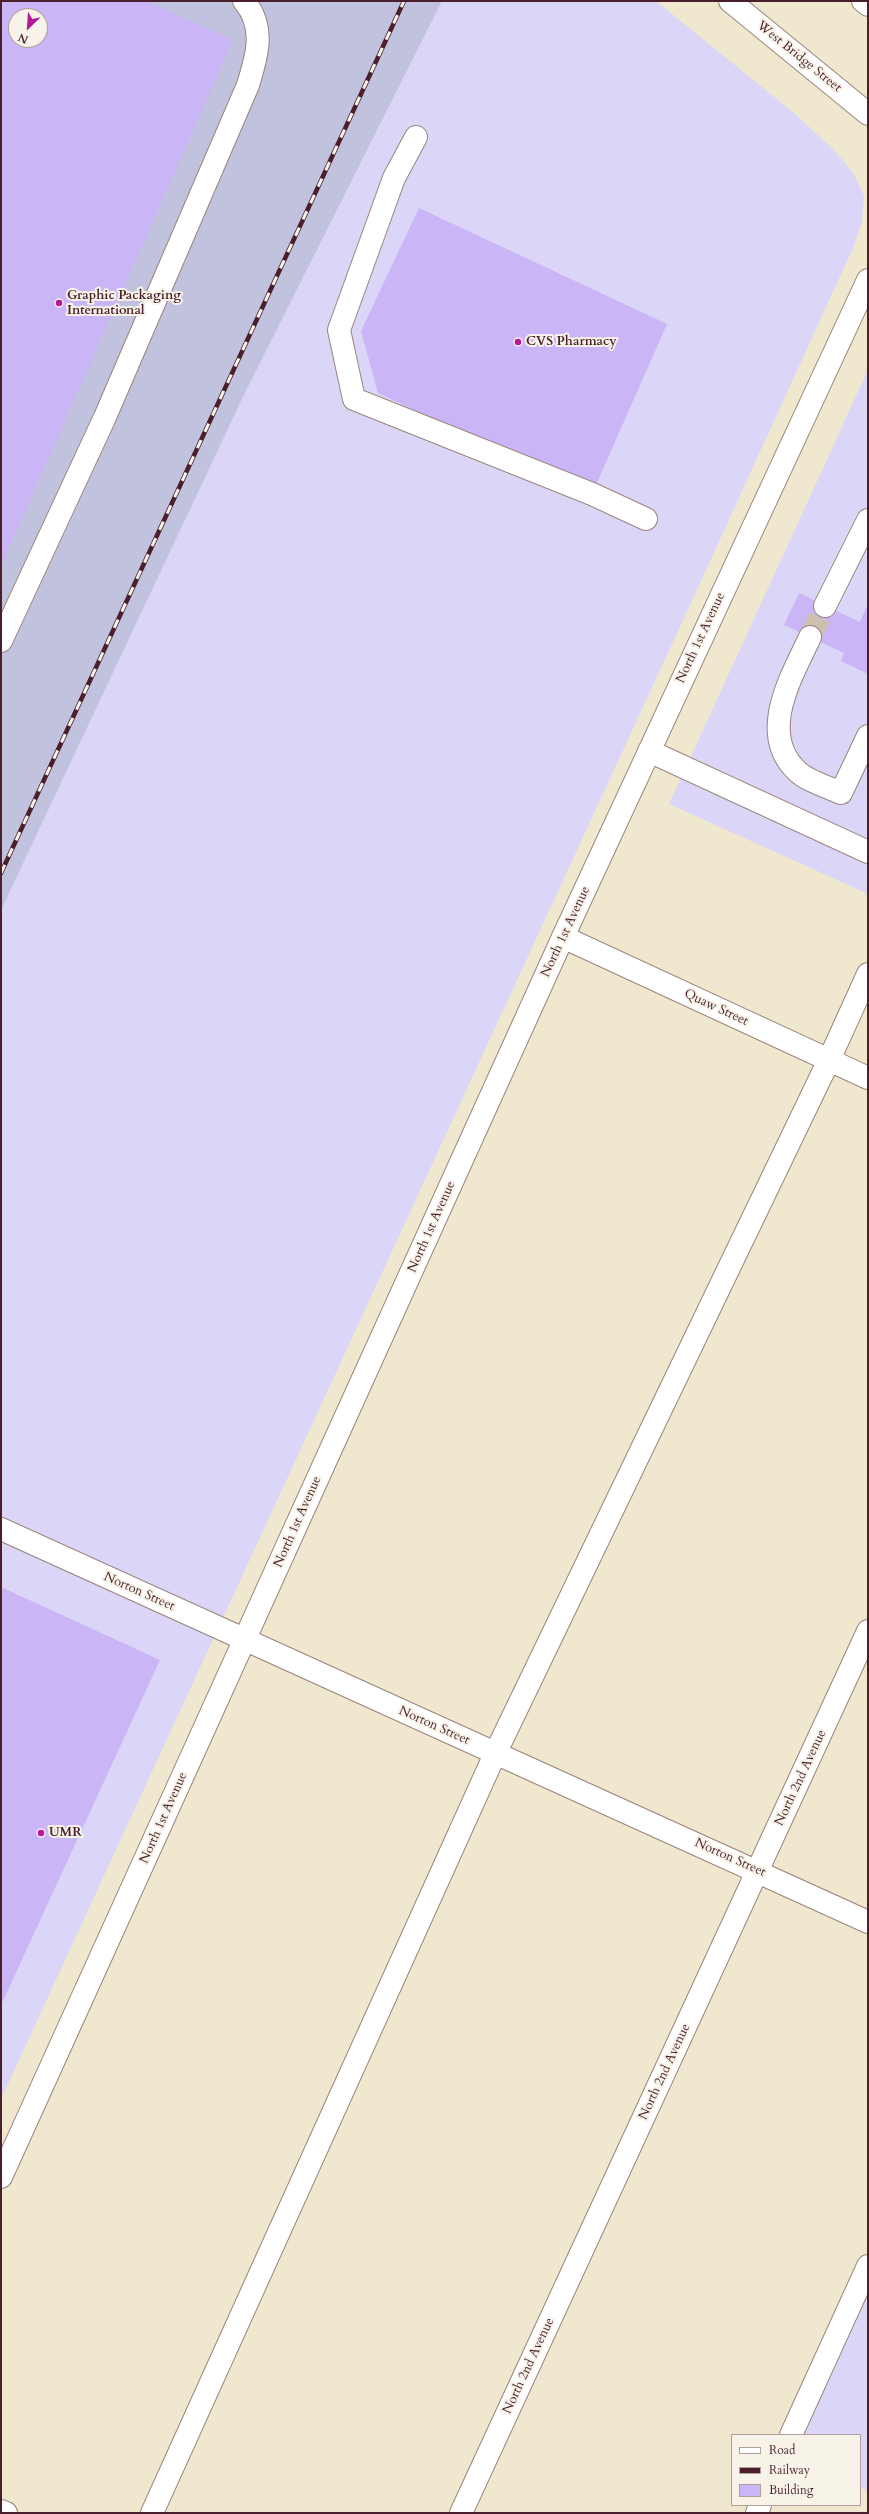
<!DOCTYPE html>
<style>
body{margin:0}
#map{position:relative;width:869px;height:2514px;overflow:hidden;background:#efe8cf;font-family:Cardo,serif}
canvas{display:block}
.frame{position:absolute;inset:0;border:2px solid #4a1f2b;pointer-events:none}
.legend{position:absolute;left:731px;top:2434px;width:130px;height:72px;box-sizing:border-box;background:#f7f3e8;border:1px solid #b29e9c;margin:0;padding:5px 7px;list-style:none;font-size:12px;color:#4a1f2b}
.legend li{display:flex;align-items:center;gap:8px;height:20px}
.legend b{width:20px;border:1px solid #b29e9c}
.north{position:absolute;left:8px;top:8px;width:40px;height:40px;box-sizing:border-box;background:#f7f3e8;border:1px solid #b29e9c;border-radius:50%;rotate:205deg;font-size:11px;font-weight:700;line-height:16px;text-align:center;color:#4a1f2b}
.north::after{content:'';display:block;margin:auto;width:14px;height:18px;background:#b5179e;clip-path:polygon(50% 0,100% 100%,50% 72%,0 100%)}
</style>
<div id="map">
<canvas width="869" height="2514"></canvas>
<div class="frame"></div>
<ul class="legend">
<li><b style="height:5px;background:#fff"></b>Road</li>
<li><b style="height:5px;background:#4a1f2b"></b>Railway</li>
<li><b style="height:11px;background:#cab5f6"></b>Building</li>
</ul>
<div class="north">N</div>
</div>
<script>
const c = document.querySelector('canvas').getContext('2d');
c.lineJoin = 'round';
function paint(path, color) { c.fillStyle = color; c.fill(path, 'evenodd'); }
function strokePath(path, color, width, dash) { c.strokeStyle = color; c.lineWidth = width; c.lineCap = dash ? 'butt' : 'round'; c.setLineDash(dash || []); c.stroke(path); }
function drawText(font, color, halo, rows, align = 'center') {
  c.font = font + ' Cardo,serif'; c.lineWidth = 4; c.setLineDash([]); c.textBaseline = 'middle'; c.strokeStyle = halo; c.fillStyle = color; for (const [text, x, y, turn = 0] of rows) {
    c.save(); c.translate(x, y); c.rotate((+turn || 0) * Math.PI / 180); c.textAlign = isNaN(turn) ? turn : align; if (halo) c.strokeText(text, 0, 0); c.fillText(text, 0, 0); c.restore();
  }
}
const built = new Path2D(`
 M442,1H656L794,113L834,150L854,174L864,196L862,222L853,248L685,616L1,2099V907L243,397Z
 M868,370V894L669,804Z
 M868,2295V2490L860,2487V2435H804Z`);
const industrial = new Path2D(`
 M1,1H442L243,397L1,910ZM16,16H40V40H16Z`);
const building = new Path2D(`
 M1,1H146L233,40L1,566ZM16,16H40V40H16Z
 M419,208L667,324L592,494L378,393L361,331Z
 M799,593L860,622L868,604V674L841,661L844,653L784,625Z
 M1,1587L160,1660L1,2005Z`);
const minorTunnel = new Path2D(`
 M810,637L825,606`);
const minor = new Path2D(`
 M416,137L394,178L339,330L354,399L592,494L646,519
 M825,606L868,520
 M810,637C792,676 757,733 797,771C807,781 828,787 841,793L868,736
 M1,641L105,417L248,85C257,56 266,27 244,1
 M649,751L868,852
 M563,937L868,1078
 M1,1529L868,1922
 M791,2435L868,2266
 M1,2511L6,2513
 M152,2513L495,1754L829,1060L868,974
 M461,2513L868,1631
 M757,2513L760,2505`);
const major = new Path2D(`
 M730,1L868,114
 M863,1L868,5
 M1,2177L563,937L868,280`);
const rail = new Path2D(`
 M1,873L404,1`);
const markers = [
 [59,303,4,"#b5179e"],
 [518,342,4,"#b5179e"],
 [41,1833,4,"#b5179e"]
];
const streetNames = [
 ["West Bridge Street",799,57,39],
 ["North 1st Avenue",701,638,-65],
 ["North 1st Avenue",566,932,-65],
 ["Quaw Street",716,1008,25],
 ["North 1st Avenue",432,1227,-66],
 ["North 1st Avenue",298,1522,-66],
 ["Norton Street",139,1592,24],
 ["Norton Street",434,1726,24],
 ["North 2nd Avenue",801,1778,-65],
 ["North 1st Avenue",164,1818,-66],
 ["Norton Street",730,1858,24],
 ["North 2nd Avenue",665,2072,-65],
 ["North 2nd Avenue",529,2366,-65]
];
const poiNames = [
 ["Graphic Packaging",67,296],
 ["International",67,311],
 ["CVS Pharmacy",526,342],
 ["UMR",49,1833]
];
paint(built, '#dbd6f7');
paint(industrial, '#c1c2dd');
paint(building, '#cab5f6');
strokePath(minorTunnel, '#cec0ae', 22, [22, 11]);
strokePath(minor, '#9c847d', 24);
strokePath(major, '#9c847d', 24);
strokePath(minor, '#fff', 22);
strokePath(major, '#fff', 22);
strokePath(rail, '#4a1f2b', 4.5);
strokePath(rail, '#f7f3e8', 3, [9]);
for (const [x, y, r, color] of markers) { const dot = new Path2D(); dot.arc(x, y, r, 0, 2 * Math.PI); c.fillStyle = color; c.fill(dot); strokePath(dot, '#f7f3e8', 1.5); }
drawText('13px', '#4a1f2b', '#f7f3e8', streetNames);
drawText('bold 13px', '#4a1f2b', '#f7f3e8', poiNames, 'left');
</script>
